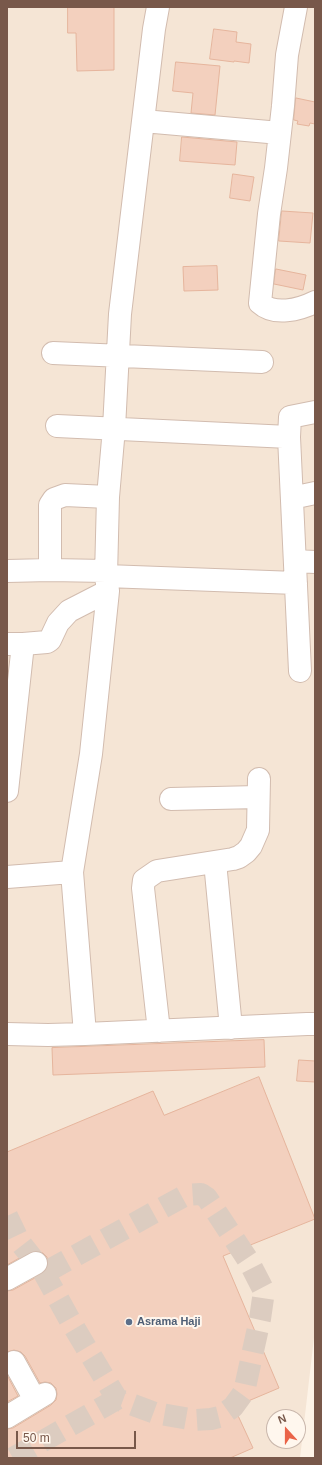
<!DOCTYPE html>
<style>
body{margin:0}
#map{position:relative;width:322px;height:1465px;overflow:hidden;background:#fdf3e7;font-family:Helvetica,sans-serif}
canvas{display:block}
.frame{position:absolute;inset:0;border:8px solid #78584a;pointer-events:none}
.north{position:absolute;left:266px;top:1409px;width:40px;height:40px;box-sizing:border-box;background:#fff7ee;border:1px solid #c9b7ac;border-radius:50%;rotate:339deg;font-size:11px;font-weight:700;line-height:16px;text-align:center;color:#78584a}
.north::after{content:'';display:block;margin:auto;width:14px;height:18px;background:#ea6449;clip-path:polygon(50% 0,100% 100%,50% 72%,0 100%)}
.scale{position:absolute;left:16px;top:1431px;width:120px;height:18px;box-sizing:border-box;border:2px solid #78584a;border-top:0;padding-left:5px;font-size:12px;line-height:14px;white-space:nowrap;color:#78584a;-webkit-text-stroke:3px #fff7ee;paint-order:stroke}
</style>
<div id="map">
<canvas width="322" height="1465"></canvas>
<div class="frame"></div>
<div class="north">N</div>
<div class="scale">50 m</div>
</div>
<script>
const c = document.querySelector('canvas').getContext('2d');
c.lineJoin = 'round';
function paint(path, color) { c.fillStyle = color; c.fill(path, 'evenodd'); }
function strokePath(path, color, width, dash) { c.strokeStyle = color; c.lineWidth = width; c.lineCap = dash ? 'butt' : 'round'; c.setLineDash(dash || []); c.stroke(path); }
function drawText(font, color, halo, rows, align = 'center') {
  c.font = font + ' Helvetica,sans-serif'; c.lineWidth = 4; c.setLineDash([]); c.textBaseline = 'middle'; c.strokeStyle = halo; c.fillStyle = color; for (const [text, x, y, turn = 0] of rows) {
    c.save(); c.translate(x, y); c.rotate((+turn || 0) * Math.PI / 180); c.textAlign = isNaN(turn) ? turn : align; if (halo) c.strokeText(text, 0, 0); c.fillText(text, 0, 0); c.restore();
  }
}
const residential = new Path2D(`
 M7,7H315V1329L300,1458H7ZM274,1417H298V1441H274Z`);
const building = new Path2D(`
 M68,7H114V70L77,71L76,33H68Z
 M214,29L237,32L236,42L251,44L249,63L234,61V62L210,59Z
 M176,62L220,66L215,115L191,113L193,93L173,91Z
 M296,98L315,102V124L310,123L309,126L297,124L298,121L294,120Z
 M182,137L237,142L235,165L180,161Z
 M233,174L254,177L250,201L230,198Z
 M282,211L313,213L310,243L279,241Z
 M217,266L218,290L184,291L183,267Z
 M276,269L306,275L303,290L274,284Z
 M264,1040L265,1067L53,1075L52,1048Z
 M299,1060L315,1061V1082L297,1081Z
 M259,1077L315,1219L223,1256L279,1388L234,1407L253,1448L230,1458H7V1429L13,1428L51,1405L56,1400L57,1394L56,1388L51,1383L45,1382L40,1383L25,1356L21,1352L14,1350L7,1352V1291L13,1290L42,1274L47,1269L48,1263L47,1257L43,1253L36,1251L30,1252L7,1265V1152L153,1091L164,1115Z
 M7,1375L18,1396L7,1402Z`);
const minorTunnel = new Path2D(`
 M7,1216L19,1241L44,1273L72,1324L117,1399L155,1413L195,1420L211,1419L219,1417L233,1407L244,1392L260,1319L264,1291L248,1260L207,1198L201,1194L186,1195L44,1273
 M13,1458L117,1399`);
const minor = new Path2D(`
 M296,7L287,55L283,106L276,168L269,214L260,303C274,316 299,310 315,302
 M143,121L280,133
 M53,353L262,362
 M57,426L289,437
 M292,498L315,493
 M295,561L315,562
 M50,570V505L54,499L65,495L108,497
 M7,571L50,570L106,571
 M106,576L296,583
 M7,644H23L7,791
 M23,644L47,642L50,640L58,623L69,611L108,591
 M300,671L289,437L290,417L315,412
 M171,799L258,797
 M215,862L231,1028
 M72,872L85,1034
 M7,877L72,872L91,754L108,591L106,576L108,497L114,428L120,314L154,29L158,7
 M159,1031L143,888L144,880L157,871L233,859L239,857L246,852L251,846L258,830L259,779
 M7,1034L48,1035L85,1034L307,1024H315
 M7,1279L36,1263
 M14,1362L35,1400
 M7,1417L45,1394`);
const markers = [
 [129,1322,4,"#5c6f8a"]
];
const serviceNames = [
 ["Asrama Haji",137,1322]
];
paint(residential, '#f5e5d5');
paint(building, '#f3d0be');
strokePath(building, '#e6b59d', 1);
strokePath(minorTunnel, '#dcccc0', 22, [22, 11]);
strokePath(minor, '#d2bcaf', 24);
strokePath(minor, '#fff', 22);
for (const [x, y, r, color] of markers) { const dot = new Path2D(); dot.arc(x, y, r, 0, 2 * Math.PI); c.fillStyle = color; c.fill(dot); strokePath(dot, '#fff7ee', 1.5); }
drawText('bold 11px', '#4e5e75', '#fff7ee', serviceNames, 'left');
</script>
